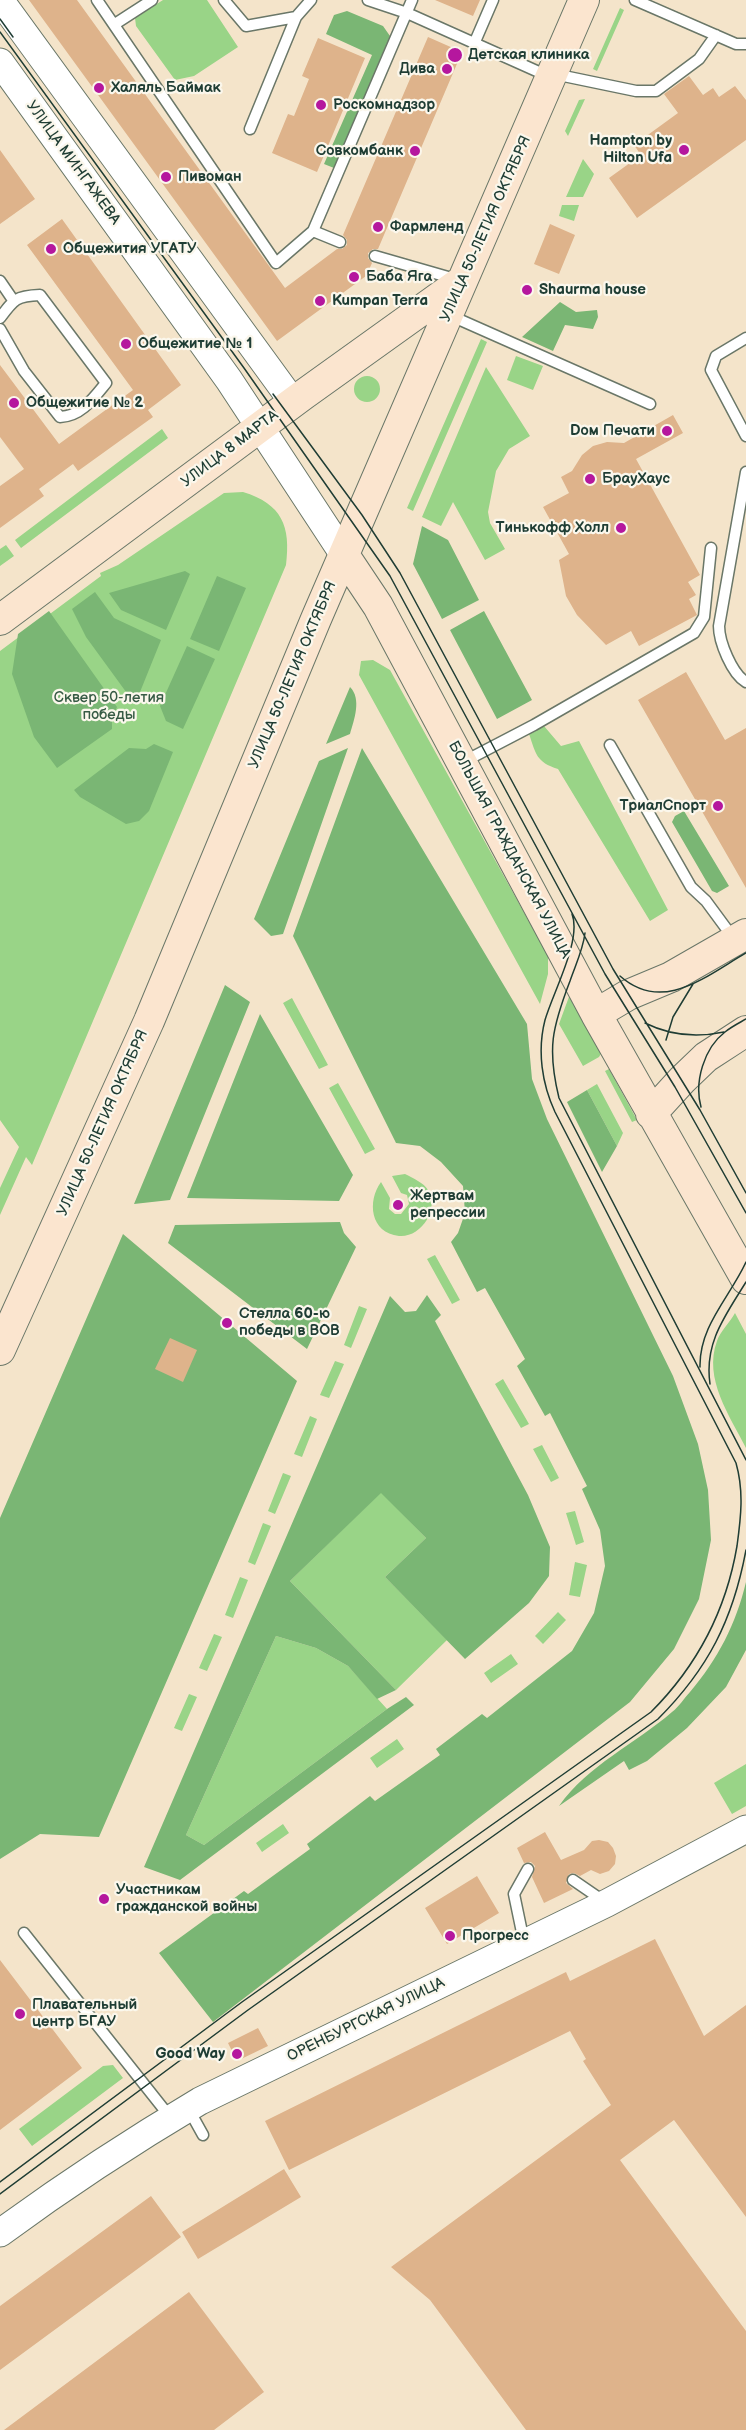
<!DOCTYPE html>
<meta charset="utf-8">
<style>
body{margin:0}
canvas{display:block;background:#f4e4ca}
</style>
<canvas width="746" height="2430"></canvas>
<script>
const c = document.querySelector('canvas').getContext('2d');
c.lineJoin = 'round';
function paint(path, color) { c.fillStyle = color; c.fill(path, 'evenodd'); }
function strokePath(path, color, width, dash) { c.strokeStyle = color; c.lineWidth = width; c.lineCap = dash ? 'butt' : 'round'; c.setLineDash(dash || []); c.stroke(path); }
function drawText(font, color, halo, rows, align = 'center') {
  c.font = font + ' "Balsamiq Sans",sans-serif'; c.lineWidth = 4.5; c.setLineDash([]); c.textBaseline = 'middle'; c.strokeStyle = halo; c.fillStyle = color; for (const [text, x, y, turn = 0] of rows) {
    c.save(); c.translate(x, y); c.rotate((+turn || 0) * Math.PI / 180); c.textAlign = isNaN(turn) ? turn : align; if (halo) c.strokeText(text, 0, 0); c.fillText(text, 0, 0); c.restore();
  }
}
const green = new Path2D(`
 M163,0H207L238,47L194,76L175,80L136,26L135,18Z
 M620,8L624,10L597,71L593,69Z
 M585,99L568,136L565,131L579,100Z
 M583,159L594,174L583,197H566Z
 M562,205H579L574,221L559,216Z
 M481,339L487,342L413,511L407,508Z
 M516,356L543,366L533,390L507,380Z
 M486,367L530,436L509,449L496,471L488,512L490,523L505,549L485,560L453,502L441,526L422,517Z
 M354 389a13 13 0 1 1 26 0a13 13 0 1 1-26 0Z
 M162,429L168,438L21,548L15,540Z
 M243,492C282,504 291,526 286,565L32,1165L26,1157L0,1215V1188L19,1147L0,1120V651L101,576L100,573L118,565L224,493Z
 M6,545L14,556L0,566V549Z
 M373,660L390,670L548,956V974L540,1004L359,675L361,661Z
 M544,726L561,746L579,741L668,910L650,921L558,769C536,762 536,754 529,734Z
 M570,994L602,1052L599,1057L583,1066L559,1024Z
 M292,998L328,1065L319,1069L283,1003Z
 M609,1069L637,1120L632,1122L605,1071Z
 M338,1083L375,1149L365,1154L329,1088Z
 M597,1084L623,1133L617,1146L587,1090Z
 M405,1174C413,1178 424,1183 428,1190C440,1209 421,1238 399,1236C370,1233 367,1201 381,1182L390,1198L389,1209L395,1214H401L409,1204L407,1195L401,1193L392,1176Z
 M435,1255L460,1300L452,1304L427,1259Z
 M359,1306L367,1309L351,1348L344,1345Z
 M735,1313L746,1334V1448C730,1416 703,1379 717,1341C720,1332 730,1322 735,1313Z
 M335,1361L344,1364L329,1398L320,1395Z
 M503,1379L529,1424L521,1428L495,1384Z
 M310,1416L317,1419L302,1457L294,1454Z
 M542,1445L559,1478L551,1482L533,1449Z
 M283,1473L291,1476L275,1514L268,1511Z
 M381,1492L426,1538L385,1577L447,1640L396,1690L290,1581Z
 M575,1511L584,1542L576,1545L566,1513Z
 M263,1523L271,1526L255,1565L248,1562Z
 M575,1562L587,1565L580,1597L569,1595Z
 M240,1577L248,1580L233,1618L225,1615Z
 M558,1612L566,1620L543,1644L535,1636Z
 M214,1634L222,1637L207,1671L199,1668Z
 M276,1636L316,1648L348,1666L387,1709L204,1845L186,1835Z
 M511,1654L518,1664L491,1683L484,1673Z
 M189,1694L197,1697L182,1731L174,1728Z
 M397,1739L404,1749L377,1768L370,1758Z
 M746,1764V1806L732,1814L714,1783Z
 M283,1824L289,1833L262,1852L256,1843Z
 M113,2065L123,2078L32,2146L19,2129L103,2066Z`);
const forest = new Path2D(`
 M347,11L383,26L390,36L334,168L324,164L372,55L326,34L334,15Z
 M560,302L576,312L597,310L598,317L593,329L565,325L553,351L522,337Z
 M422,526L448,540L479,600L442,619L413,564Z
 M185,571L190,574L166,630L121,610L109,593Z
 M217,576L246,588L219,651L190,639Z
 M95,592L114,618L161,640L140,692L129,696L86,637L72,609Z
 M49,611L117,707L112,719V729L57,768L34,737L12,674L18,634Z
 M484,611L532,700L497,719L450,630Z
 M187,646L215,659L183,729L166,721L160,706Z
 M350,687C362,699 354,720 350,734L326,744Z
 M154,744L173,752L149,811L139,821L126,824L80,797L74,790L129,748L146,749Z
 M348,748L283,934L271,936L254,919L319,761Z
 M362,748L527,1024L532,1079L547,1119L673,1376L698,1444L708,1490L711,1540L699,1599L674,1649L630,1702L213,2022L159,1953L244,1891L248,1894L310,1849L307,1844L370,1796L375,1801L440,1755L436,1749L482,1714L487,1718L572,1651L594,1613L605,1566L600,1530L582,1489L587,1486L550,1413L545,1416L517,1366L525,1359L485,1288L477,1292L451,1242L458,1233L465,1213L463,1186L441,1162L420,1146L396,1143L293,936Z
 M684,811L729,886L717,893L712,891L672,822L675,816Z
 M225,985L250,1002L170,1200L134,1204Z
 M260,1014L353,1175L339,1201L187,1198Z
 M587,1090L617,1146L602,1172L567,1102Z
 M340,1222L344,1233L356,1247L307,1349L168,1243L175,1225Z
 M123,1234L297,1381L99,1837L40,1834L0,1859V1518Z
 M427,1295L441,1315L435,1321L528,1495L550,1547L549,1576L529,1603L465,1659L385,1577L426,1538L381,1493L290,1581L396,1690L377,1699L348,1666L316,1648L276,1636L186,1835L204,1845L387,1709L406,1697L414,1705L180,1880L144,1867L390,1296L405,1312L416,1311Z
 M746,1582V1650L726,1687L687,1728L647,1761L629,1770L624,1761L559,1806C588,1765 635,1744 672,1712C679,1707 684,1698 690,1692C718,1659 736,1624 746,1582Z`);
const building = new Path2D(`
 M29,0H77L285,288L337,249H342L347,245V240L343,235L428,37L462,52L378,249H373L368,253V258L372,263L366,276L277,341Z
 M435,0H480L473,16Z
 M318,38L365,58L317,172L272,153L288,114L294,116L309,79L302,76Z
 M689,76L703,95L713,88L719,97L735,86L746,100V140L637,218L609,178L641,155L634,145L678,113L664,94Z
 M0,150L35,199L0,224Z
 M62,219L181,385L148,410L153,417L78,471L73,464L39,489L44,496L0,528V486L24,469L0,437V365L59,444L133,390L27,245Z
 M550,224L575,235L559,274L534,264Z
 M673,415L683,433L636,459L700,575L688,582L696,595L689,599L697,615L639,646L631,631L606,645L577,615L566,596L559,560L569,554L543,507L569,493L561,477L572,471L582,455L593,446L607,442L624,443Z
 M686,672L725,740L746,728V888L638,700Z
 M170,1338L197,1350L183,1382L155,1369Z
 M545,1832L561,1860L584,1850L592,1841L599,1840L608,1842L613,1848L616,1856L615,1864L609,1871L600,1874L591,1870L580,1876L574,1873L569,1874L566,1883L573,1889L544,1903L532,1877L535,1866L531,1862L524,1863L517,1848Z
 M477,1876L499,1913L447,1944L425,1908Z
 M655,1939L704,2036L746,2005V2217L674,2120L620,2160L746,2331V2430H526L430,2300L391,2267L611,2105L583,2061L586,2059L570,2031L289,2170L265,2121L566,1972L570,1981Z
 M0,1960L82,2068L0,2130Z
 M258,2028L268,2046L237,2061L228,2043Z
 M284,2169L301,2197L198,2259L182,2232Z
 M151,2196L181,2237L0,2370V2306Z
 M189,2292L264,2392L214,2430H4Z`);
const service = new Path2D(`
 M97,0L276,263L313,231L340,242
 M224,0L246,26L296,17
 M368,0L407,13L550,77
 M635,0L736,44H746
 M115,24L152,0
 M474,44L493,0
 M554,74L636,91H656L699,59L716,35
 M250,129L296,17L311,0
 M313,231L412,0
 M375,256L455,279
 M0,281L13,300
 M449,315L650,404
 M0,318C14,299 16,296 40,295L106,383C93,399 81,416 60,417L24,371L0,329
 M746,338L716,356L711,370L746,436
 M746,472L719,626C719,642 732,674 746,682
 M610,745L691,887L706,901L734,939
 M465,761L534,725L694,633L704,617L711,548
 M573,1880L605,1902
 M24,1933L170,2117
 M524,1942L514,1894L528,1869
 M188,2108L203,2135`);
const tertiary = new Path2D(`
 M0,0L293,402
 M0,62L229,380L344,555
 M0,2233C64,2186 131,2142 200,2101L607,1903L746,1829`);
const secondary = new Path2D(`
 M344,555L378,606L596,1014L746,1279
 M0,620L303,395L462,281
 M596,1014L628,995L671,977L746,934
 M651,1114L682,1080L706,1057L746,1031
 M0,1350L149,1021L316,619L584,0`);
const tram = new Path2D(`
 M0,19L13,37
 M0,32L244,368L390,576L605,974L675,1087L746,1213
 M273,394L362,515L400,573L613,969L700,1110L746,1193
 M585,933C583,950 575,966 570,981C552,1028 547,1049 559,1098L746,1460
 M620,976C663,1014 706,976 746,953
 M645,1023C671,1036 696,1038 724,1032
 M666,1040L673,1017L693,984
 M701,1107C694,1082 704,1048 725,1032C731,1027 739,1023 746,1019
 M700,1367C699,1326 730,1297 746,1262
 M710,1384C704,1343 725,1316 746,1282
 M0,2182L242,2002L651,1712C698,1665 726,1611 737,1546C741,1517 744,1491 736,1463L555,1112C542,1084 537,1051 545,1020C553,992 582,940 572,914
 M0,2194L248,2010L658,1719C708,1669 733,1620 746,1550`);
const markers = [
 [455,55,8,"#b5179e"],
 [447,69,6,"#b5179e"],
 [99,88,6,"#b5179e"],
 [321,105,6,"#b5179e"],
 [684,150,6,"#b5179e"],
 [415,151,6,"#b5179e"],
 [166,177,6,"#b5179e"],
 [378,227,6,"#b5179e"],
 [51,249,6,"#b5179e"],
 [354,277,6,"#b5179e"],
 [527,290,6,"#b5179e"],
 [320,301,6,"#b5179e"],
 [126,344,6,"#b5179e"],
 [14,403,6,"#b5179e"],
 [667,431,6,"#b5179e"],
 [590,479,6,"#b5179e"],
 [621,528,6,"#b5179e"],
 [718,806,6,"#b5179e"],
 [398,1205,6,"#b5179e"],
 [227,1323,6,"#b5179e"],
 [104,1899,6,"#b5179e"],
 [450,1936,6,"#b5179e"],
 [20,2014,6,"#b5179e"],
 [237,2054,6,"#b5179e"]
];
const poiNames = [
 ["Детская клиника",468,55],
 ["Дива",435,69,"right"],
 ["Халяль Баймак",111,88],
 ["Роскомнадзор",333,105],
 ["Hampton by",672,141,"right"],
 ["Hilton Ufa",672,158,"right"],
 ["Совкомбанк",403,151,"right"],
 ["Пивоман",178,177],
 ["Фармленд",390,227],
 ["Общежития УГАТУ",63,249],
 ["Баба Яга",366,277],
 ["Shaurma house",539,290],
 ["Kumpan Terra",332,301],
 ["Общежитие № 1",138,344],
 ["Общежитие № 2",26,403],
 ["Dом Печати",655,431,"right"],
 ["БрауХаус",602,479],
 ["Тинькофф Холл",609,528,"right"],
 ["ТриалСпорт",706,806,"right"],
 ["Жертвам",410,1196],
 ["репрессии",410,1213],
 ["Стелла 60-ю",239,1314],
 ["победы в ВОВ",239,1331],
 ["Участникам",116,1890],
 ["гражданской войны",116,1907],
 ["Прогресс",462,1936],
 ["Плавательный",32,2005],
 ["центр БГАУ",32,2022],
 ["Good Way",225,2054,"right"]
];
const streetNames = [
 ["УЛИЦА МИНГАЖЕВА",73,163,54],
 ["УЛИЦА 50-ЛЕТИЯ ОКТЯБРЯ",486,229,-66],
 ["УЛИЦА 8 МАРТА",230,449,-37],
 ["УЛИЦА 50-ЛЕТИЯ ОКТЯБРЯ",293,675,-67],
 ["БОЛЬШАЯ ГРАЖДАНСКАЯ УЛИЦА",509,850,62],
 ["УЛИЦА 50-ЛЕТИЯ ОКТЯБРЯ",103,1123,-66],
 ["ОРЕНБУРГСКАЯ УЛИЦА",366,2020,-26]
];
const parkNames = [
 ["Сквер 50-летия",109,698],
 ["победы",109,715]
];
paint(green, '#99d487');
paint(forest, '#7ab674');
paint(building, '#deb38b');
strokePath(service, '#6a7768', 13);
strokePath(tertiary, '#6a7768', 29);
strokePath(secondary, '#6a7768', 32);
strokePath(service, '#fff', 10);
strokePath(tertiary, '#fff', 27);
strokePath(secondary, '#fbe5cf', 30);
strokePath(tram, '#1f3d34', 1.5);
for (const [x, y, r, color] of markers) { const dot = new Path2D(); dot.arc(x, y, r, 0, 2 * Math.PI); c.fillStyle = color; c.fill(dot); strokePath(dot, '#fbf7ec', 2); }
drawText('bold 15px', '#1f3d34', '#fbf7ec', poiNames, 'left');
drawText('15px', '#1f3d34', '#fbf7ec', streetNames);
drawText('15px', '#375b45', '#fbf7ec', parkNames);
</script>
